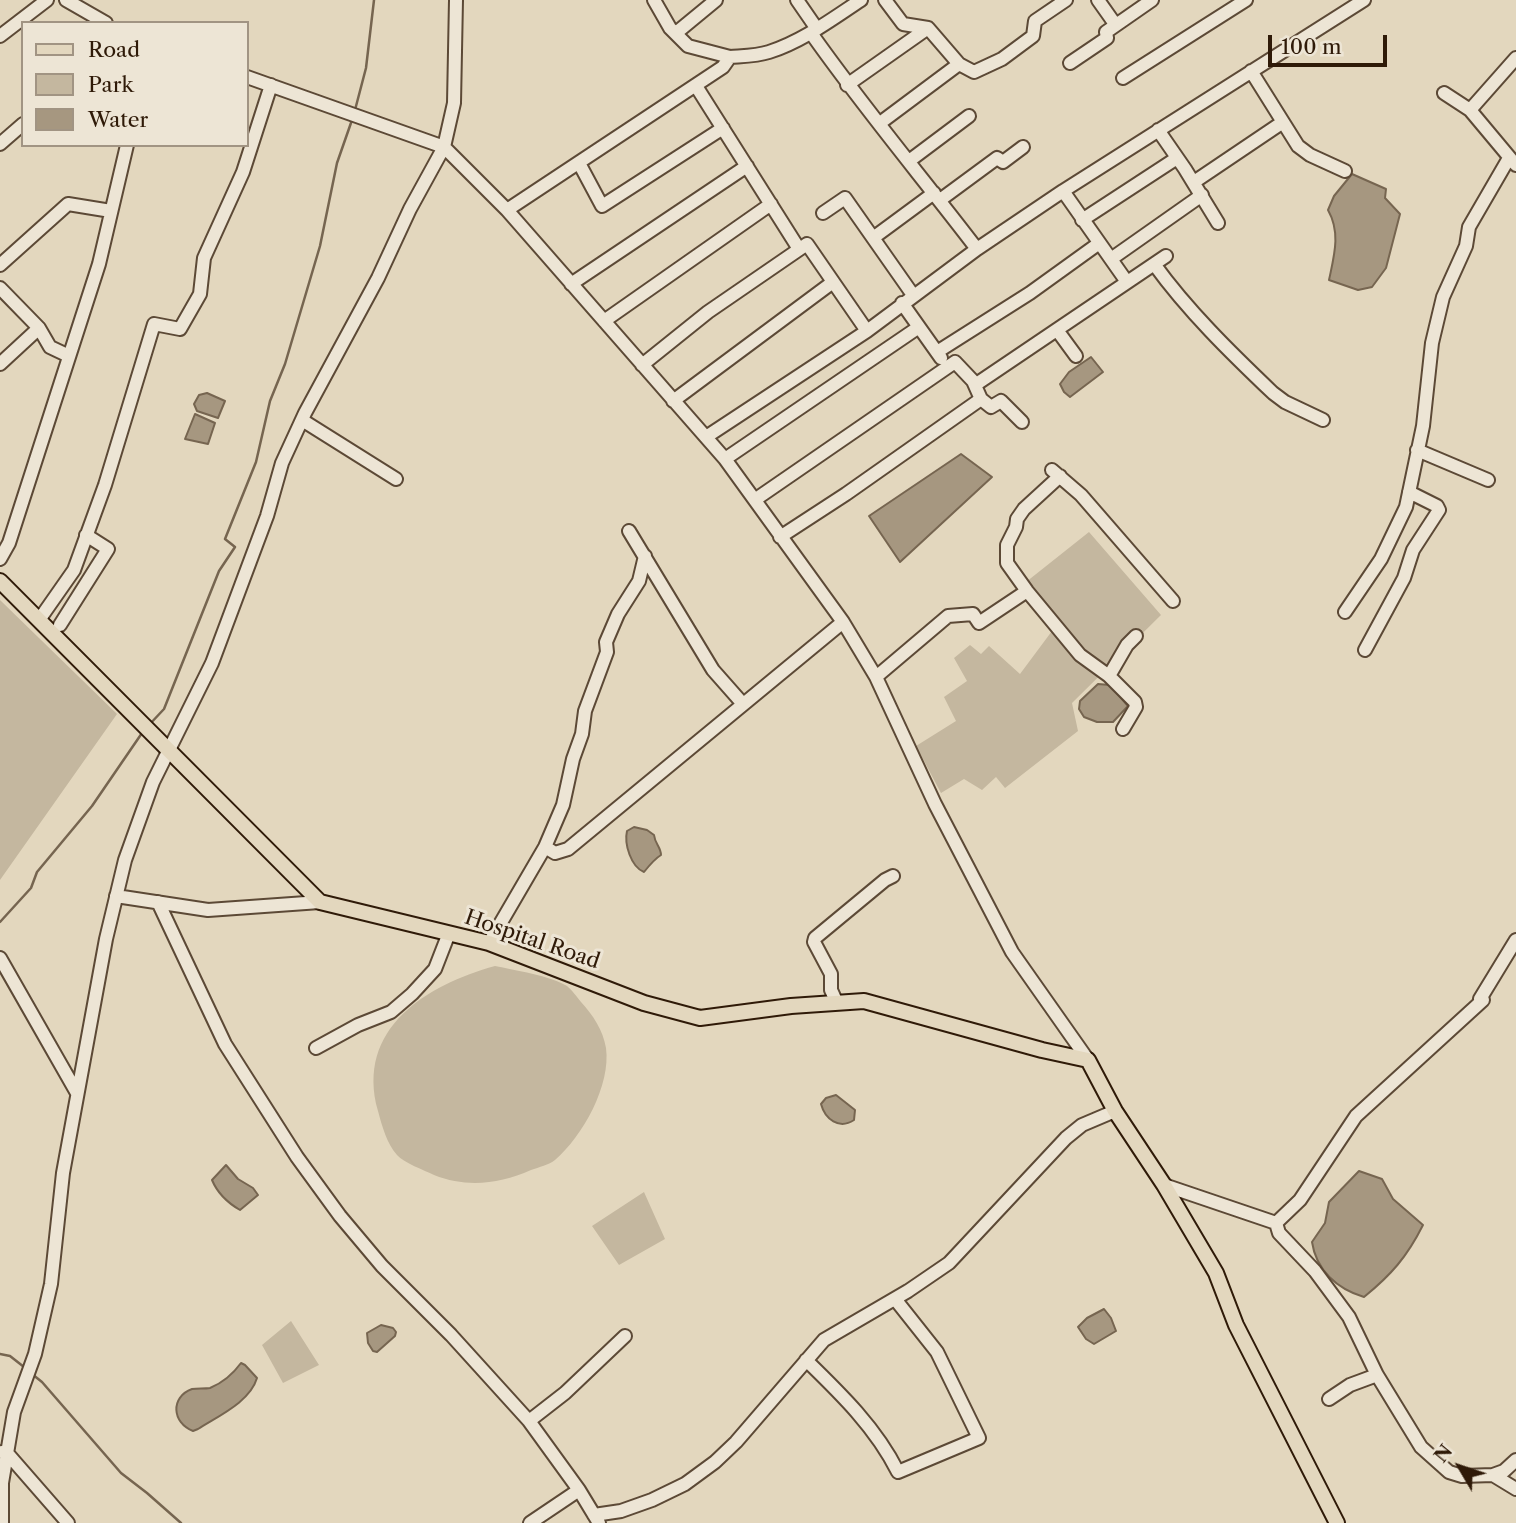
<!DOCTYPE html>
<style>
body{margin:0}
#map{position:relative;width:1516px;height:1523px;overflow:hidden;background:#e3d7be;font-family:"Libre Caslon Text",serif}
canvas{display:block}
.legend{position:absolute;left:21px;top:21px;width:228px;height:126px;box-sizing:border-box;background:#ede5d5;border:2px solid #a19483;margin:0;padding:9px 12px;list-style:none;font-size:21px;color:#2f1a08}
.legend li{display:flex;align-items:center;gap:14px;height:35px}
.legend b{width:35px;border:2px solid #a19483}
.north{position:absolute;left:1425px;top:1432px;width:70px;height:70px;-webkit-text-stroke:5px #ede5d5;paint-order:stroke;rotate:309deg;font-size:19px;font-weight:700;line-height:28px;text-align:center;color:#2f1a08}
.north::after{content:'';display:block;margin:auto;width:24px;height:32px;background:#2f1a08;clip-path:polygon(50% 0,100% 100%,50% 72%,0 100%)}
.scale{position:absolute;left:1268px;top:35px;width:119px;height:32px;box-sizing:border-box;border:4px solid #2f1a08;border-top:0;padding-left:9px;font-size:21px;line-height:24px;white-space:nowrap;color:#2f1a08;-webkit-text-stroke:5px #ede5d5;paint-order:stroke}
</style>
<div id="map">
<canvas width="1516" height="1523"></canvas>
<ul class="legend">
<li><b style="height:9px;background:#e3d7be"></b>Road</li>
<li><b style="height:19px;background:#c4b79f"></b>Park</li>
<li><b style="height:19px;background:#a69780"></b>Water</li>
</ul>
<div class="north">N</div>
<div class="scale">100 m</div>
</div>
<script>
const c = document.querySelector('canvas').getContext('2d');
c.lineJoin = 'round';
function paint(path, color) { c.fillStyle = color; c.fill(path, 'evenodd'); }
function strokePath(path, color, width, dash) { c.strokeStyle = color; c.lineWidth = width; c.lineCap = dash ? 'butt' : 'round'; c.setLineDash(dash || []); c.stroke(path); }
function drawText(font, color, halo, rows, align = 'center') {
  c.font = font + ' "Libre Caslon Text",serif'; c.lineWidth = 6; c.setLineDash([]); c.textBaseline = 'middle'; c.strokeStyle = halo; c.fillStyle = color; for (const [text, x, y, turn = 0] of rows) {
    c.save(); c.translate(x, y); c.rotate((+turn || 0) * Math.PI / 180); c.textAlign = isNaN(turn) ? turn : align; if (halo) c.strokeText(text, 0, 0); c.fillText(text, 0, 0); c.restore();
  }
}
const green = new Path2D(`
 M1089,532L1161,615L1072,703L1078,731L1005,788L996,777L982,790L964,779L941,793L916,746L956,721L944,697L967,681L954,658L970,645L981,654L989,646L1020,674L1052,631L1021,586Z
 M0,600L117,714L0,880Z
 M495,966C514,970 551,976 567,986C572,990 577,997 581,1002C593,1015 603,1030 606,1048C611,1085 583,1136 555,1160C549,1165 539,1167 531,1170C499,1184 467,1188 434,1175C424,1170 404,1163 397,1155C387,1144 382,1126 378,1111C355,1028 427,985 495,966Z
 M644,1192L665,1239L619,1265L592,1226Z
 M291,1321L319,1365L283,1383L262,1345Z`);
const water = new Path2D(`
 M1352,174L1386,189L1385,198L1400,214L1386,268L1372,287L1358,290L1329,280C1334,256 1341,233 1328,210L1334,196Z
 M1091,357L1103,372L1070,397L1064,392L1060,384L1069,372Z
 M207,393L225,401L218,418L197,411L194,404L199,395Z
 M195,414L215,423L208,444L185,439Z
 M961,454L992,477L900,562L869,516Z
 M1098,684L1110,685L1128,706L1113,722H1097L1084,717L1079,709L1080,701Z
 M634,827L647,830L654,835C655,844 661,847 661,855C656,858 648,867 644,872C631,867 624,844 627,831Z
 M836,1095L855,1110L854,1120C839,1130 825,1119 821,1104L826,1098Z
 M226,1165L238,1179L253,1188L258,1195L240,1210C228,1203 217,1192 212,1180Z
 M1359,1171L1382,1179L1393,1199L1423,1225C1407,1257 1391,1275 1364,1297C1337,1289 1316,1270 1312,1242L1325,1223L1329,1202Z
 M1104,1309L1111,1318L1116,1331L1094,1344L1086,1339L1078,1327L1087,1318Z
 M381,1325L393,1328L396,1332L395,1336L377,1352L373,1351L368,1343L367,1333Z
 M241,1363L245,1365L257,1378C250,1402 218,1416 198,1429L193,1431C172,1423 170,1397 192,1389C198,1388 204,1389 210,1388C222,1383 233,1374 241,1363Z`);
const stream = new Path2D(`
 M355,110L366,68L374,0
 M149,725L164,709L219,571L235,547L225,539L256,462L270,401L285,364L320,246L337,163L352,120
 M0,922L31,888L37,872L92,806L142,733
 M0,1354L10,1356L24,1367
 M32,1374L42,1382L121,1473L147,1493L181,1523`);
const minor = new Path2D(`
 M66,0L106,23
 M797,0L817,29
 M885,0L903,24L928,28L959,64L974,72L1002,59L1033,36L1035,21L1066,0
 M1098,0L1115,24
 M676,33L716,0
 M0,36L47,0
 M730,57C743,56 757,56 769,52C803,41 832,19 861,0
 M1070,63L1107,38L1106,32L1152,0
 M1251,71L1298,146L1310,155L1345,171
 M247,77L444,147L507,210L725,459L843,622L876,677L935,804L1012,952L1088,1060
 M1123,78L1246,0
 M847,85L928,28
 M696,86L799,249
 M1444,93L1470,110L1516,165
 M1470,110L1516,58
 M880,123L959,64
 M1158,130L1185,169L1218,223
 M0,144L23,124
 M909,161L969,116
 M579,163L602,206L723,128
 M1194,182L1283,122
 M1063,191L1127,282
 M940,200L997,158L1003,162L1023,147
 M507,210L723,67L730,57L688,46L670,28L654,0
 M823,213L845,198L913,295
 M1082,220L1177,158
 M873,238L934,193
 M977,249L1063,191L1364,0
 M1111,259L1202,195
 M1154,264C1188,311 1231,353 1273,393L1285,402L1323,420
 M0,265L68,204L111,211
 M571,284L747,166
 M0,288L39,328L50,347L69,356
 M902,303L941,358
 M604,321L771,204
 M1057,330L1076,356
 M937,352L1030,293L1098,244
 M0,364L39,328
 M642,365L708,312L807,244L867,331
 M975,385L1166,256
 M673,401L833,282
 M302,420L396,479
 M706,437L867,331L977,249C922,177 863,107 811,33
 M1417,450L1488,480
 M725,459L919,327
 M1052,470L1081,495L1173,601
 M1060,476L1024,509L1017,519L1016,527L1007,545V563L1027,591L1080,655L1109,676L1135,702L1136,707L1123,729
 M756,499L955,362L973,381L981,399L991,407L1001,401L1022,422
 M629,531L713,670L743,704
 M780,537L846,494L981,399
 M0,559L9,543L99,264L127,145
 M1345,612L1381,559L1406,507L1423,426L1432,343L1443,297L1466,246L1469,227L1509,158
 M39,620L74,570L105,485L154,324L180,329L200,294L204,258L243,172L271,85
 M60,625L108,549L86,535
 M1365,650L1404,578L1413,550L1439,510L1437,506L1409,492
 M1109,676L1127,645L1136,636
 M876,677L948,616L973,614L979,623L1027,591
 M545,847L555,853L568,849L843,622
 M116,896L208,910L320,902
 M158,902L225,1044L297,1157L340,1216L382,1266L451,1335L529,1421L579,1490L599,1523
 M489,943L545,847L563,805L573,759L582,734L585,711L607,652L606,642L618,614L639,581L645,556
 M0,958L77,1093
 M837,1003L831,990V974L814,942L815,938L885,880L893,876
 M316,1048L358,1025L391,1012L412,994L435,969L449,933
 M1164,1185L1276,1223L1300,1200L1356,1116L1483,1000L1480,999L1516,940
 M1276,1223L1279,1233L1315,1271L1349,1317L1377,1375L1421,1447L1449,1472L1462,1476L1493,1475L1504,1471L1516,1460
 M806,1360C841,1394 876,1428 898,1472L979,1438L937,1352L895,1299
 M1329,1399L1350,1385L1377,1375
 M529,1421L565,1393L625,1336
 M2,1452L7,1453L68,1523
 M1493,1475L1516,1489
 M594,1515L621,1511L652,1500L685,1484L715,1462L736,1442L824,1340L908,1291L949,1263L1066,1138L1082,1125L1115,1111
 M2,1523V1483L14,1412L35,1354L51,1284L63,1173L106,939L125,860L153,782L212,663L267,516L282,463L305,413L378,278L410,209L444,147L454,103L456,0
 M530,1523L579,1490`);
const major = new Path2D(`
 M0,581L320,902L489,943L644,1003L700,1018L791,1006L864,1001L1042,1050L1088,1060L1115,1111L1164,1185L1216,1273L1236,1325L1337,1523`);
const streetNames = [
 ["Hospital Road",532,940,19]
];
paint(green, '#c4b79f');
paint(water, '#a69780');
strokePath(water, '#766550', 2);
strokePath(stream, '#766550', 2.5);
strokePath(minor, '#5c4936', 16);
strokePath(major, '#2f1a08', 18);
strokePath(minor, '#ede5d5', 12);
strokePath(major, '#e3d7be', 14);
drawText('21px', '#2f1a08', '#ede5d5', streetNames);
</script>
